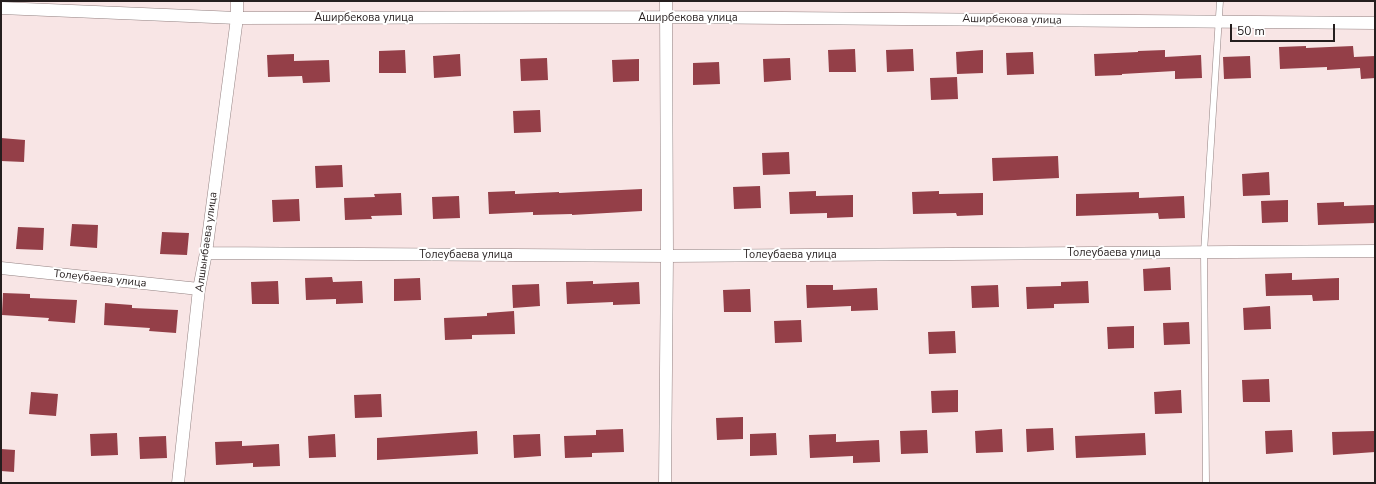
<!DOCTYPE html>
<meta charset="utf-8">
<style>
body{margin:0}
#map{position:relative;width:1376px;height:484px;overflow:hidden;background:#f8e5e5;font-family:"Nunito Sans",sans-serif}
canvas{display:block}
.frame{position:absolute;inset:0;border:2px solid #251e1e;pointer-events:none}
.scale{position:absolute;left:1230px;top:24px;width:105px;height:18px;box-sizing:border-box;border:2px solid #251e1e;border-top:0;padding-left:5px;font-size:12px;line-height:14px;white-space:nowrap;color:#251e1e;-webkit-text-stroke:3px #fff;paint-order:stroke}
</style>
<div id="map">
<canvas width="1376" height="484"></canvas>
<div class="frame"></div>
<div class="scale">50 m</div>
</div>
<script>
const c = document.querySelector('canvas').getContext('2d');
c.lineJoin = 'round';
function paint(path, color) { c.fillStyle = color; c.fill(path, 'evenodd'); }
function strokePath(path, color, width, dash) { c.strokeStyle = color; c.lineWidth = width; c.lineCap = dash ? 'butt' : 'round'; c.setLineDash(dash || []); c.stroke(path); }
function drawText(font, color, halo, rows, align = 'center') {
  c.font = font + ' "Nunito Sans",sans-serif'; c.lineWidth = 4; c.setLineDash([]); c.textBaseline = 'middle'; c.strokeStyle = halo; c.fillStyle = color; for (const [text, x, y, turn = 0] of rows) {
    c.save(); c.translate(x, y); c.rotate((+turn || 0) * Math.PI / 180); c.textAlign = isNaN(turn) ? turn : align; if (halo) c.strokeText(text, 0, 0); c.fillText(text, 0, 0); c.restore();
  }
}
const building = new Path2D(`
 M1306,46V48L1353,46L1354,57L1375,56V78L1361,79L1360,68L1327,70V67L1280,69L1279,47Z
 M855,49L856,72H829L828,50Z
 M913,49L914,71L887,72L886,50Z
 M405,50L406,73H379V51Z
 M983,50V73L957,74L956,52Z
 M1165,50V57L1201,55L1202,78L1175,79V71L1122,74V75L1095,76L1094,54L1138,52V51Z
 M1033,52L1034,74L1007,75L1006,53Z
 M294,54V61L329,60L330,82L303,83L302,76L268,77L267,55Z
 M460,54L461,76L434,78L433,56Z
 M1250,56L1251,78L1224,79L1223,57Z
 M547,58L548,80L521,81L520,59Z
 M790,58L791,80L764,82L763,59Z
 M639,59V81L613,82L612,60Z
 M719,62L720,84L693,85V63Z
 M957,77L958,99L931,100L930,78Z
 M540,110L541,132L514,133L513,111Z
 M1,138L25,140L24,162L1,161Z
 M789,152L790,174L763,175L762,153Z
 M1058,156L1059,178L993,181L992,158Z
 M342,165L343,187L316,188L315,166Z
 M1269,172L1270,195L1243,196L1242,174Z
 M760,186L761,208L734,209L733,187Z
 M642,189V211L572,215V214L533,215V212L489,214L488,192L515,191V194L559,192V193Z
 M816,191V196L853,195V217L827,218V213L790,214L789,192Z
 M939,191V194L983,193V215L957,216L956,213L913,214L912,192Z
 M1139,192V198L1184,196L1185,218L1159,219L1158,213L1076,216V194Z
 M401,193L402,215L371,216L372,219L345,220L344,198L375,197L374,194Z
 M459,196L460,218L433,219L432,197Z
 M299,199L300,221L273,222L272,200Z
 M1288,200V222L1262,223L1261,201Z
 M1344,202V206L1375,205V223L1318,225L1317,203Z
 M72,224L98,225L97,248L70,246Z
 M18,227L44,228L43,250L16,249Z
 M162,232L189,233L187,255L160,254Z
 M1170,267L1171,290L1144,291L1143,269Z
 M1292,273V280L1339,278V300L1313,301L1312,295L1266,296L1265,274Z
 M332,277L333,282L362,281L363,303L336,304V299L306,300L305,278Z
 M420,278L421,300L394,301V279Z
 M278,281L279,304H252L251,282Z
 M593,281V284L639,282L640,304L613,305V302L567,304L566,282Z
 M1088,281L1089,303L1054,304V308L1027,309L1026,287L1061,286V282Z
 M539,284L540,306L513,308L512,285Z
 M806,285H833V290L877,288L878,310L851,311V306L807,308Z
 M998,285L999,307L972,308L971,286Z
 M750,289L751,312H724L723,290Z
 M3,293L30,294V298L77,300L75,323L48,321L49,318L2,315Z
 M105,303L132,305V308L178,310L176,333L149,331L150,328L104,325Z
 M1270,306L1271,329L1244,330L1243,308Z
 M514,311L515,334L472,335V339L445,340L444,318L487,316V313Z
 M801,320L802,342L775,343L774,321Z
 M1189,322L1190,344L1164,345L1163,323Z
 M1134,326V348L1108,349L1107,327Z
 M955,331L956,353L929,354L928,332Z
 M1269,379L1270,402H1243L1242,380Z
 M958,390V412L932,413L931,391Z
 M1181,390L1182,413L1155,414L1154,392Z
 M31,392L58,394L56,416L29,414Z
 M381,394L382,417L355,418L354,395Z
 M743,417V439L717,440L716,418Z
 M1053,428L1054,450L1027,452L1026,429Z
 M623,429L624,452L592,453V457L565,458L564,436L596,435V430Z
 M1002,429L1003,452L976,453L975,431Z
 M927,430L928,453L901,454L900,431Z
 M1292,430L1293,452L1266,454L1265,431Z
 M477,431L478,454L377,460V438Z
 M1375,431V452L1333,455L1332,432Z
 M117,433L118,455L91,456L90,434Z
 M776,433L777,455L750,456V434Z
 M1145,433L1146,455L1076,458L1075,436Z
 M335,434L336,457L309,458L308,436Z
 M540,434L541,456L514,458L513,435Z
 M836,434V442L879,440L880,462L853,463V456L810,458L809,435Z
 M166,436L167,458L140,459L139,437Z
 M242,441V446L279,444L280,466L253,467V463L216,465L215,442Z
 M1,449L15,450L14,472L1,471Z`);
const service = new Path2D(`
 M1206,483L1204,252L1220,1`);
const minor = new Path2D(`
 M1,8L237,18L666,17L1375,23
 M206,253L667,256L1375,251
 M1,268L199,289
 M178,483L199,289L206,253L237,18V1
 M665,483L667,256L666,1`);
const streetNames = [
 ["Аширбекова улица",364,18],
 ["Аширбекова улица",688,18],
 ["Аширбекова улица",1012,20,1],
 ["Алшынбаева улица",207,242,-82],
 ["Толеубаева улица",1114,253],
 ["Толеубаева улица",466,255],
 ["Толеубаева улица",790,255],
 ["Толеубаева улица",100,279,6]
];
paint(building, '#943f48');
strokePath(service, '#938282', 7);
strokePath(minor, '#938282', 13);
strokePath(service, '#fff', 6);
strokePath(minor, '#fff', 12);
drawText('11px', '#251e1e', '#fff', streetNames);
</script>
